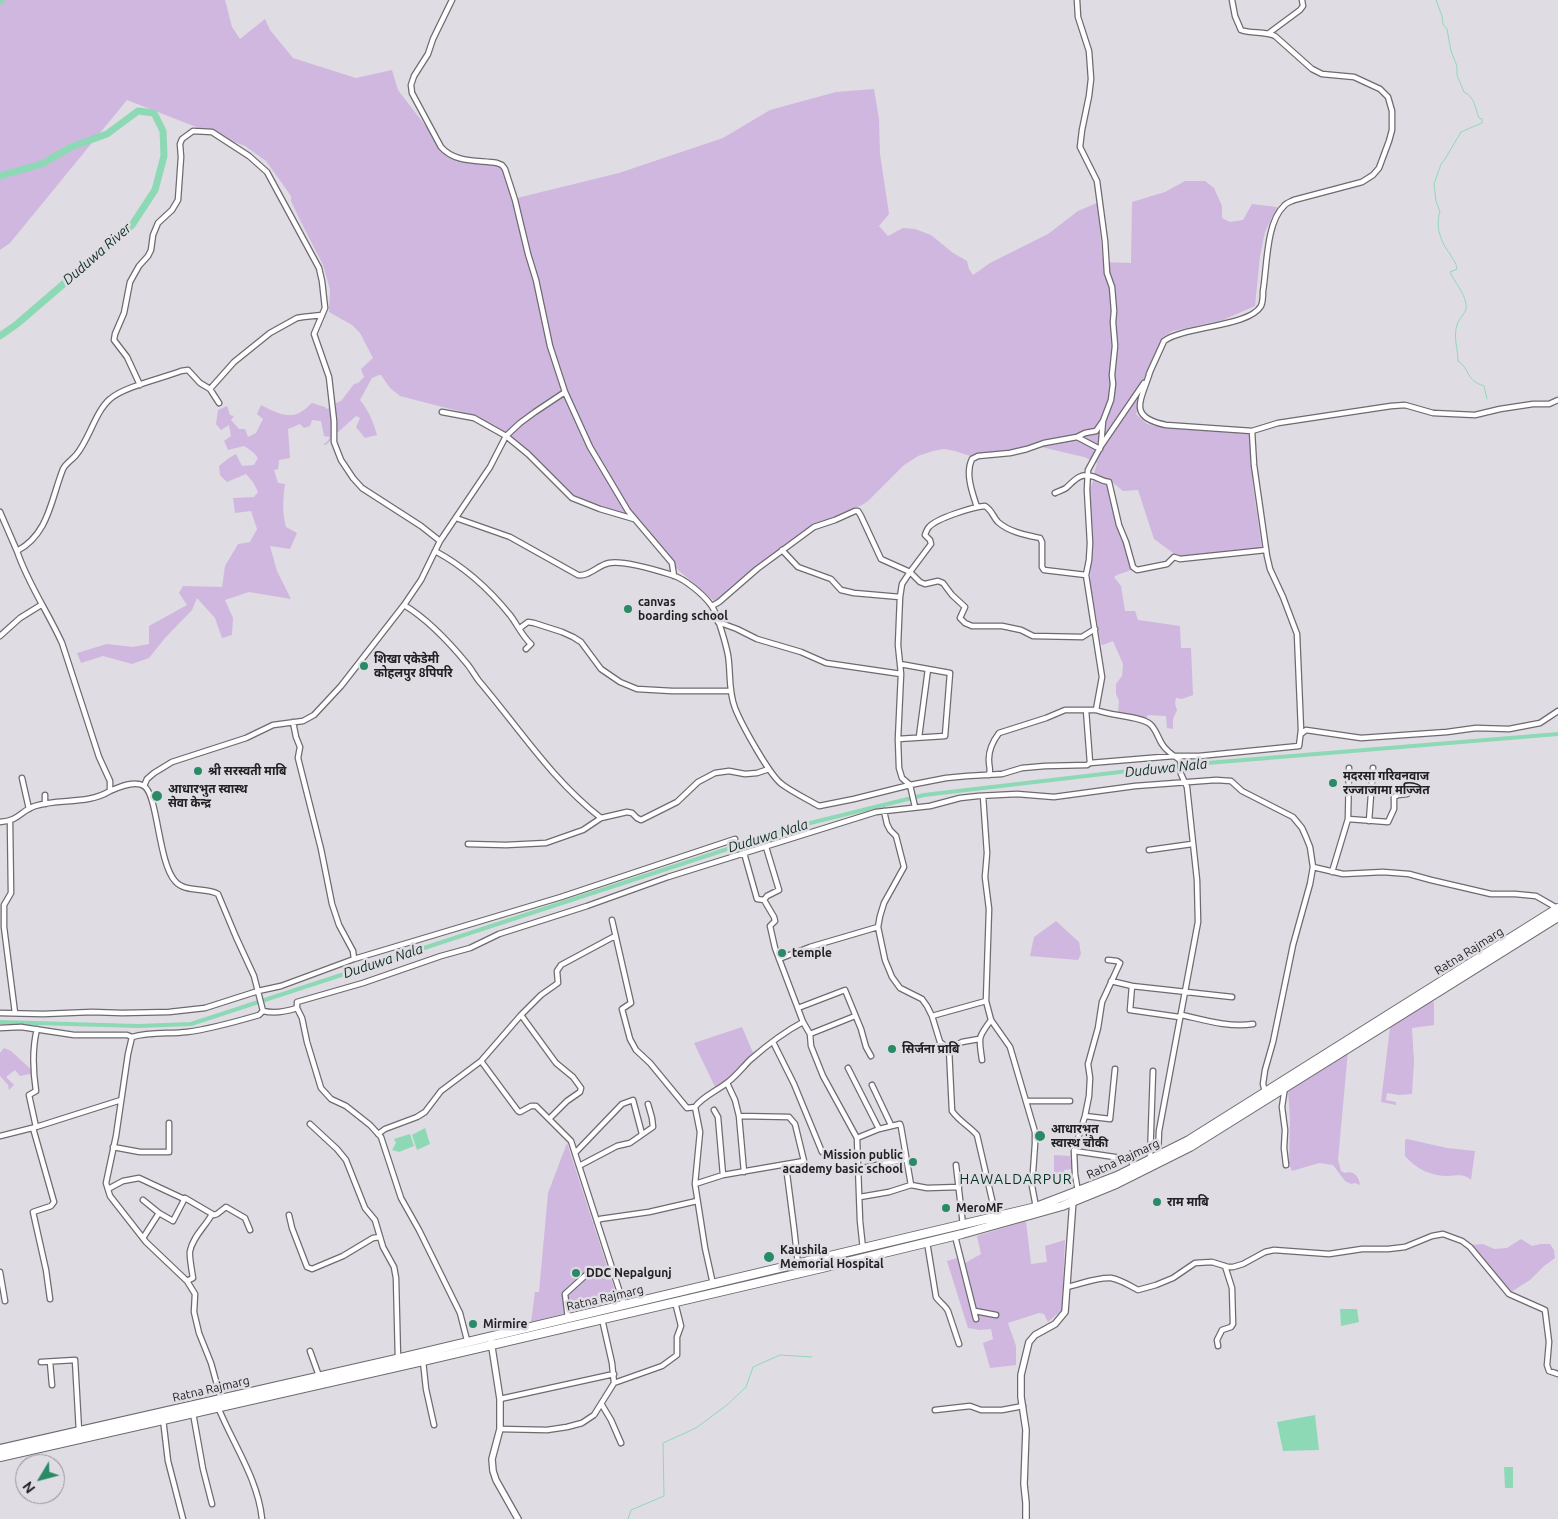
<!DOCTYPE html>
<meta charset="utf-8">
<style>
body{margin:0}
#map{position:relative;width:1558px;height:1519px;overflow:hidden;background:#e0dce3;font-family:Ubuntu,sans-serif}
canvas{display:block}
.north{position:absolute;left:15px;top:1454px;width:50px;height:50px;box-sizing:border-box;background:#e0dce3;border:1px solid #949196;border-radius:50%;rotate:233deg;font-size:14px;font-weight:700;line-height:20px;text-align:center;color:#222123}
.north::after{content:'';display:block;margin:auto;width:18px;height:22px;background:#288b65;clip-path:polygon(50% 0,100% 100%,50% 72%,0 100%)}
</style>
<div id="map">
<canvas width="1558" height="1519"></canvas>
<div class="north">N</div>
</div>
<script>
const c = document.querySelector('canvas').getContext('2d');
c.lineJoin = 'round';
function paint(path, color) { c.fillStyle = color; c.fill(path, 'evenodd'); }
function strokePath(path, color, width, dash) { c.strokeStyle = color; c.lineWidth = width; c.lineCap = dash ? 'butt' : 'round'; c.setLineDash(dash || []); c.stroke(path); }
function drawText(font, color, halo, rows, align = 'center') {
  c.font = font + ' Ubuntu,"Noto Sans Devanagari",sans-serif'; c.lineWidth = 5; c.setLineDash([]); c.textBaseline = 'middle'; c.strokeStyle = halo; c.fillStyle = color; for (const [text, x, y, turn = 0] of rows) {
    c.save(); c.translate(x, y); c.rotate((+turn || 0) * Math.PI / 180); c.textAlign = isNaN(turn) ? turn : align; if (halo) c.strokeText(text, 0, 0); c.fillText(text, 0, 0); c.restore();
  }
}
const green = new Path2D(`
 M0,0H225L232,27L240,39L265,19L270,30L293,58L356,78L392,70L398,90L431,133L438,146L448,157L460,162L481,163L496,166L503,169L513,199L619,173L723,138L770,110L836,92L874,89L879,119L880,154L889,214L879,226L888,236L903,228L915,229L931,235L953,253L967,261L969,269L973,275L990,263L1048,234L1078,211L1097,203L1103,262L1131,263L1132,202L1165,192L1185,181H1205L1214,188L1222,206V218L1230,222L1243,220L1252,204L1277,207L1265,232L1260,256L1255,306L1223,320L1173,331L1163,337L1150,369L1134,398L1140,404L1136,414L1147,424L1161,427L1250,434L1253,486L1262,549L1180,558L1154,539L1138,490L1123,491L1112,482L1094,474L1097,463L1084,457L1033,445L1008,451L970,456L955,451L944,449L933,451L918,456L904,465L868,501L862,505L815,525L795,538L744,578L719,600L714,601L677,569L630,517L572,495L525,449L495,426L462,412L400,396L390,388L381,375H379L372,378L360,400C369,411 373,421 377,435L365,438L356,427L360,418L356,416L336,434V403L341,401L354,384L358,383L364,377L361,369L373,358L360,333L352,325L329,312L330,289L323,265L299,218L291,201V196L266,161L245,146L127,100L10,243L0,250Z
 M312,403L325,407L326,409L329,408L333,423L332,439L326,445L323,444L327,442L330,437L324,436L321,421L312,420L310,426L304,428L300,424L288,429L290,458L279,460L278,469L274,470L278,483L285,484C283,499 282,512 286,527L297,533L290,549L270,546L277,571L291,599L249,592L225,600L233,618L232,635L222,638L215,618L197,598L192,610L165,638L149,658L132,664L103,656L81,663L77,653L107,644L133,647L149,644V626L187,605L179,593L183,586L222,587L225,566L238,544L250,542L257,529L251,511L235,513L233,498L254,497L258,492L253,482L246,474L227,482L220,475L219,466L229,458L236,454L242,466L254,465L258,458L253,452L244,446L228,450L224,441L231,436L229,425L221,430L216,424L218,410L227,406L230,415L234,416L231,420L239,429H245L248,437L256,433L263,419L257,414L261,405C273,411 286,419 299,413C304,411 308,406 312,403Z
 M1094,478L1100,482L1108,484L1131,567V570C1125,573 1119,573 1114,577L1121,586L1125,611H1135L1138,620L1180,626L1181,648H1191L1193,695L1182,699L1176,698L1175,704L1177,710L1173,719V729L1167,728L1166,716L1148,715L1146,719L1118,714L1119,701L1116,694V684L1122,676L1123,664L1113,641L1103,645L1101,644L1090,581L1092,530L1090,510V490Z
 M1056,921L1079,942L1081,954L1078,960L1030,956L1034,937Z
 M1429,1001H1432L1434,1003V1025L1412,1028L1414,1062L1412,1094L1399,1095L1387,1093L1386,1100L1396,1102V1105L1381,1102L1390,1027L1392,1025Z
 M742,1027L754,1055L724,1084L715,1087L694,1043Z
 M4,1048L11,1051L35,1073L20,1076L15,1070L6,1077L14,1085L9,1090L8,1085L0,1076V1053Z
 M1348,1051L1338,1160L1341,1171L1345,1173C1354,1170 1359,1177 1360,1185L1355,1183L1351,1184L1345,1181L1333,1165L1319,1163L1292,1171L1289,1163L1290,1121L1288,1089Z
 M1407,1139L1447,1148L1475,1151L1471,1180C1463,1173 1457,1176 1448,1176C1431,1176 1416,1169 1405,1156V1140Z
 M567,1143L618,1300L531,1322L535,1292H539L548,1193Z
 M1054,1155L1070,1156L1072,1169L1064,1170L1065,1177L1054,1179Z
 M1026,1221L1031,1264L1047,1262L1045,1246L1065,1240L1062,1310L1048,1322L1044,1314L1039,1313L1008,1323L1016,1346V1365L990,1368L983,1343L993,1339L991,1329L980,1330L968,1328L947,1261L957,1258L974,1321H979L965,1263L981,1254L977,1236Z
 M1521,1239L1532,1246L1541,1244H1550L1554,1250L1555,1258L1544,1266L1530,1280L1511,1292L1471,1245L1483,1244L1494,1249L1507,1248Z`);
const water = new Path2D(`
 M425,1128L430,1144L417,1150L412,1135Z
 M410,1134L414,1146L399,1152L392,1150L396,1143L394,1139Z
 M1340,1309H1357L1359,1322L1341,1326Z
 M1315,1415L1319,1450L1283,1451L1277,1422Z
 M1504,1467H1513V1488H1505Z`);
const stream = new Path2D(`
 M1436,0L1442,16L1443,24L1447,29L1451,51L1457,66V75L1464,92C1475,97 1475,108 1479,118L1482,119V123L1461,132L1445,159L1441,164L1434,184L1436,201L1440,212C1435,227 1441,242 1450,254C1453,260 1456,262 1457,269L1450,272C1455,283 1464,292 1466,304C1468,313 1459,317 1457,325C1453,337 1458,349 1458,361C1471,370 1465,380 1484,386L1487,399
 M628,1519L631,1510L664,1496L663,1443L696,1428L727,1405L746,1387L753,1367L780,1355L812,1357`);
const canal = new Path2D(`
 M0,1022L138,1026L191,1024L798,826L924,795L1171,766L1558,734`);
const river = new Path2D(`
 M0,1L1,0
 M0,176L42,164L71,147L107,134L138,111L154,113L163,131L164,156L155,190L132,225L17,324L0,336`);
const street = new Path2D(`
 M452,0L433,39L428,54L414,76L411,85L412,93L441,147C455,163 477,160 497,163L502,165L505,169L515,200L528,254L536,280L550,346L565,392L590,447L628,511L672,563L674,576
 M1077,0L1078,17L1089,51L1091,79L1089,96L1082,130L1080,147L1097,181L1105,241L1107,273L1112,287L1114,311L1113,322L1115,346L1112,375L1113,384L1111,400L1103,421L1101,445
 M1269,33L1300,10L1303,6L1302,0
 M1149,374L1164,341C1184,326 1249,327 1261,306C1263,302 1263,295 1263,291C1267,268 1266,222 1284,206C1286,203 1290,202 1294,200L1362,182L1373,175L1379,168L1389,141L1392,130V111L1388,97L1380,89L1354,77L1322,74L1312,69L1275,36C1264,31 1252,34 1241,30L1235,16L1232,0
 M1144,383L1101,446L1088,470L1087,490L1090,543L1089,560L1086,575L1102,677L1096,710C1111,716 1140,716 1150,724C1156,729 1158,738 1162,744C1166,751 1174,756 1180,760L1181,774L1187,787L1197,880L1198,922L1159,1131L1158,1155
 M140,385L127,357L114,340L115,334L124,313L130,282L139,266L148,256L151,250L153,235L158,223L172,210L178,200L181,157L180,144L182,139L193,131L212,132L249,156L267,172L319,268L322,281L325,308L314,334L329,377L334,421V442L341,460L353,478L362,488L421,526L440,541
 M210,389L234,362L270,333L297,318L303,317L322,315
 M219,403L210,389L200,383L188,370L181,371C163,378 123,387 110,399C95,412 89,440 76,455C72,460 66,463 63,469C51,499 49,534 17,551C28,584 48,612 62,643L99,757L110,781V791C119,787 135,780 144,786C158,795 158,862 175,881C185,893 205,887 218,894L236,937L254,976L263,1011
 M442,412L474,418L506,436L528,454L572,498L600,509L634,519
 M1252,431L1278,423L1391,406L1405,405L1433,413L1475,415L1500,409L1533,404H1549L1558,400
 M1077,437L1085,433L1096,431L1103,421
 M1055,493C1059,491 1063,490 1066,488C1074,481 1079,473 1091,476C1098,477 1100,481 1109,482L1119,525L1126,542L1133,567L1137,570L1167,564L1174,557L1180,559L1266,550
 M977,507C972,492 965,473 972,459L978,456L1010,453L1027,449L1044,443L1077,437L1100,449
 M0,512L17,551
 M456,518L510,537L578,575C589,577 598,565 609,563C624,560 656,570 672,575C685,579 703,594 711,605C717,612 726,645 728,655C731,673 728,690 735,708C741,723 770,777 783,785C794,793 807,799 819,806L854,799L910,785L946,778L967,776L1002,774L1022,768L1045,766L1087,765L1090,763L1174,756H1199L1299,746L1301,730L1297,634L1283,597L1270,569L1267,556L1254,465L1252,431L1166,425C1127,417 1141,401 1150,372
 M782,550L798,567L831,579L841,590L854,593L900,597
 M435,551C465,567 489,589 510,615C517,624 522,636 531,644L526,649
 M404,605C429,620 450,643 468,665C472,670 475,676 479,681C519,728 552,780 601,818
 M712,606L719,602L757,569L814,527L835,520L855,511H858L861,516L881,559L910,572L920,582L925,584L938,581L943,583L952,595L965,607L960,618L965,623L972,626H1002L1021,630L1033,636L1082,637L1095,629
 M718,622L737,629L757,639L801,652L826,663L901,674
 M520,628L528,622L534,623L562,632L573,637L581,642L601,669L620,682L637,689L672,691H730
 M0,636L20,618L41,605
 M1086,710L1090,763
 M293,722L296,737L300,747L298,758L321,849L332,904L339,925L353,951L354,959
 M1301,734L1306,730L1361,738L1447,732L1476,728L1509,729L1540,723L1558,711
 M919,737L928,669
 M898,739L945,736L950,673L900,664
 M989,775C991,769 989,767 989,762C988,751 993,741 999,733L1046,718L1065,710H1096
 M22,778L29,809
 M144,786L147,779L154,773L172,762L246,738L273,725L303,721L314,715L341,686L404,605L421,580L440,541L490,467L506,436L520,423L535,412L565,392
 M45,795V804
 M983,796L987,853L985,877L989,909L986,1001L991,1020L1010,1047L1035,1132V1144L1032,1186L1036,1207
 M915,807L910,785L902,778L899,768L898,739L901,674L898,645L900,597L902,584L910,572L931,544L930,540L925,535C926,532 927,529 929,527C937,518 973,507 985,506C992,510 993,517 998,522C1009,532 1026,535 1040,538L1042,542V567L1044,570L1086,575
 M884,811L887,824L890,830L896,836L904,867L884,903L880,916L878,927L885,960L892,977L900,988L922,999L927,1006L932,1016L940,1042L949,1049L952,1111C959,1121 969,1126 977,1135L996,1217
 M1348,819L1349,768
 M10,821L11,893L4,905V927L15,1013
 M1369,821L1373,768
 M0,822C19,821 20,811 35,806C60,798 87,805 110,791
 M468,844L506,845L546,843L583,830L601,818L627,812L632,813L637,818L641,820L677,802L698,782L715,773L729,771L745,774L757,773L769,769
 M766,847L779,890L767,896L764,900L774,917L775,921L770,926L775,948L803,1022L810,1034L811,1046L823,1076L857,1138L860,1221L863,1249
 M1149,850L1192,844
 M744,853L757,899L764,900
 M1313,867L1343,874L1383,872L1409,874L1431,880L1491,894H1515L1536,896L1557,908
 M1332,872L1348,819L1388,822L1394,809V797L1398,795L1407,794
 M612,920L631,1003L622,1009L630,1039L636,1050L650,1063L687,1108L695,1107
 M779,959L810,947L878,927
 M1111,981L1132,986
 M1232,997L1132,986L1130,1010L1179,1017L1182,1015C1204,1020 1230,1028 1253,1024
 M798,1008L845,990L861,1029L866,1047L871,1056
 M263,1011C275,1014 285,1012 297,1008
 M0,1013L43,1014L92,1012L122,1013L169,1012L205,1008L258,991L281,986L354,959L561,897L735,839
 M521,1015L541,995L558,983L557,971L561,965L615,936
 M932,1016L986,1001
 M0,1028L21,1027L74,1035H127L132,1037L128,1054L116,1136L106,1183L110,1196L146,1242L187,1281L195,1294L194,1312L199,1333L211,1363L221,1399
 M810,1034L855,1016
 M132,1037C150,1032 168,1034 187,1032C211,1029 235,1022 259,1015L263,1011
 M773,1042L794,1084L822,1152
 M949,1049L962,1042L979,1039
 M982,1060C979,1037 977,1039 991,1020
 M481,1061L518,1111L520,1112L531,1106H536L571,1141L624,1305
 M848,1068L879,1129
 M727,1083L735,1100L739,1116L744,1172
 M872,1085L891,1125
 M1285,1087L1282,1107L1285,1130L1284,1148L1286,1165
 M1027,1101H1070
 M714,1110L718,1117L723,1175
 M739,1116L789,1117L795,1124L804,1161L723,1175L695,1184L700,1132L695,1107C703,1096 717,1091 728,1082C736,1076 743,1067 750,1060C766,1046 784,1032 803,1022
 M1085,1116L1110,1119L1115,1069
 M310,1124L337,1149L346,1160L365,1208L375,1220L383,1247L394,1267L396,1278L398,1359
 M36,1127L29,1095L36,1091C33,1071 32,1049 37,1029
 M33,1128L54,1202L51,1206L33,1212L46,1270L50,1299
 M378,1134L385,1129L417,1117L425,1112L441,1091L481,1061L521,1015L556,1063L573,1077L581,1088L580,1092L567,1101L549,1119
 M0,1136L36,1127L121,1100
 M857,1138L879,1129L900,1124L901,1127L911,1185
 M113,1147L140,1152H169V1123
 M1074,1151L1128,1159L1131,1160L1134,1168
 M575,1153L622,1104L633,1100L642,1134
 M1150,1159L1153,1071
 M956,1165L963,1225
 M579,1166L617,1146L630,1143L653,1127L652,1118L648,1104
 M786,1166L794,1228L798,1264
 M858,1169L906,1159
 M695,1184L705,1248L713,1284
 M108,1189L123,1181L139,1178L184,1199
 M1078,1192L1075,1174L1074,1151L1085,1116L1089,1096L1090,1078L1088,1064L1098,1028L1102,1002L1120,963L1117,961L1108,960
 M860,1197L889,1192L911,1185L927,1188L959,1187
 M143,1200L159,1213
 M289,1215L292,1228L307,1267L312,1269L343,1256L373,1238L380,1237
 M597,1222L600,1219L649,1212L697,1201
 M955,1236L976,1319
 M143,1238L159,1213L173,1221L185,1198L214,1215L217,1214L226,1207L245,1218L250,1230
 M927,1242L936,1297C939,1302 945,1305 948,1311L959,1344
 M0,1272L5,1301
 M187,1281L193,1278C192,1272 189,1255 190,1251C193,1236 206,1226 212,1214
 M1067,1287C1081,1284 1097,1277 1111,1278C1121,1280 1129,1285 1138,1290L1156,1285L1173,1278L1195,1263L1212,1262L1228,1267H1233L1243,1264L1265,1252L1274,1250L1329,1254L1362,1249H1388L1405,1247L1432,1236L1443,1234L1462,1241L1470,1247L1509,1294L1545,1310L1549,1342L1547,1365L1549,1371L1558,1374
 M975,1311L996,1315
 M568,1318L565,1294L587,1274
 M602,1319L612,1363L614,1383
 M468,1344L460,1313L419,1230L401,1198L381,1137L370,1125L346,1106L331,1099L321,1088L307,1042L302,1018L297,1008V1002L363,983L441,956L470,948L499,934L587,906L668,877L876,812L930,806L960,798L978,796L1017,794L1054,797L1135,786L1216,780L1231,781L1242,791L1293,817L1302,828L1306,837L1310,847L1313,867L1310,884L1293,945L1273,1042L1265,1070L1263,1084L1265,1092
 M1218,1346L1217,1340L1222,1330L1231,1327L1233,1324L1232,1288L1225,1266
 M310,1351L319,1376
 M423,1361L426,1389L434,1425
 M41,1362L75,1360L79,1431
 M50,1362L52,1385
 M500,1399L614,1374
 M602,1405L611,1420L621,1443
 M218,1407C233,1444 258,1479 262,1519
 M935,1410L970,1406L981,1410H1002L1023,1406
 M193,1413L203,1469L212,1504
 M163,1419L168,1461L183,1519
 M500,1429L547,1430L567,1427L582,1423L594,1415L614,1383L662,1366L677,1355V1337L681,1326L675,1302`);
const secondary = new Path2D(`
 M491,1341L500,1399V1429L492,1459L493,1471L496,1480L518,1519
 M1026,1519V1503L1024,1484L1026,1430L1021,1397V1375L1029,1342L1035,1335L1055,1324L1065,1312L1073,1200`);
const highway = new Path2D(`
 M0,1449L392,1360L1036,1207L1117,1176L1189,1140L1558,908
 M0,1457L423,1361L822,1268L962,1234L1062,1206L1116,1184L1190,1147L1558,917`);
const markers = [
 [628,609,5,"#288b65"],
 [364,666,5,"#288b65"],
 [198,771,5,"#288b65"],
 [1333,783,5,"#288b65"],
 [157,796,6,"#288b65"],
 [782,953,5,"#288b65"],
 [892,1049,5,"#288b65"],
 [1040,1136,6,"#288b65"],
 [913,1162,5,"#288b65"],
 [1157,1202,5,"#288b65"],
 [946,1208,5,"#288b65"],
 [769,1257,6,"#288b65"],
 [576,1273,5,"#288b65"],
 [473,1324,5,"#288b65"]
];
const poiNames = [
 ["canvas",638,602],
 ["boarding school",638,616],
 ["शिखा एकेडेमी",374,659],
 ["कोहलपुर 8पिपरि",374,673],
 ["श्री सरस्वती माबि",208,771],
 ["मदरसा गरिवनवाज",1343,776],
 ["रज्जाजामा मज्जित",1343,790],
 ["आधारभुत स्वास्थ",168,789],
 ["सेवा केन्द्र",168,803],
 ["temple",792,953],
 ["सिर्जना प्राबि",902,1049],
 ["आधारभुत",1051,1129],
 ["स्वास्थ चौकी",1051,1143],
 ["Mission public",903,1155,"right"],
 ["academy basic school",903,1169,"right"],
 ["राम माबि",1167,1202],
 ["MeroMF",956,1208],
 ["Kaushila",780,1250],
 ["Memorial Hospital",780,1264],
 ["DDC Nepalgunj",586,1273],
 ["Mirmire",483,1324]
];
const streetNames = [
 ["Ratna Rajmarg",1469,951,-32],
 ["Ratna Rajmarg",1123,1159,-25],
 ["Ratna Rajmarg",605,1298,-13],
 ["Ratna Rajmarg",211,1389,-13]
];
const waterNames = [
 ["Duduwa River",97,254,-41],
 ["Duduwa Nala",1166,768,-6],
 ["Duduwa Nala",768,836,-17],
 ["Duduwa Nala",383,961,-18]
];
const neighbourhoodNames = [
 ["HAWALDARPUR",1016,1179]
];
paint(green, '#cfb7df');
paint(water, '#8dd9b6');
strokePath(stream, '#8dd9b6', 1);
strokePath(canal, '#8dd9b6', 4);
strokePath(river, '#8dd9b6', 7);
strokePath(street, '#6e6a70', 7);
strokePath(secondary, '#6e6a70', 8);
strokePath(highway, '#6e6a70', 10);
strokePath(street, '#fff', 4.5);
strokePath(secondary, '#fff', 5.5);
strokePath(highway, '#fff', 8);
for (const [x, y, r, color] of markers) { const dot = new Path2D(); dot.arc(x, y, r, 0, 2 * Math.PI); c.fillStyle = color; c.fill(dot); strokePath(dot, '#e0dce3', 2); }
drawText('bold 12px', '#222123', '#e0dce3', poiNames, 'left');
drawText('12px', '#222123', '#e0dce3', streetNames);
drawText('italic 14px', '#0e3123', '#e0dce3', waterNames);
c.letterSpacing = '1px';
drawText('14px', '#023422', '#e0dce3', neighbourhoodNames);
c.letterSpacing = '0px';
</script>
